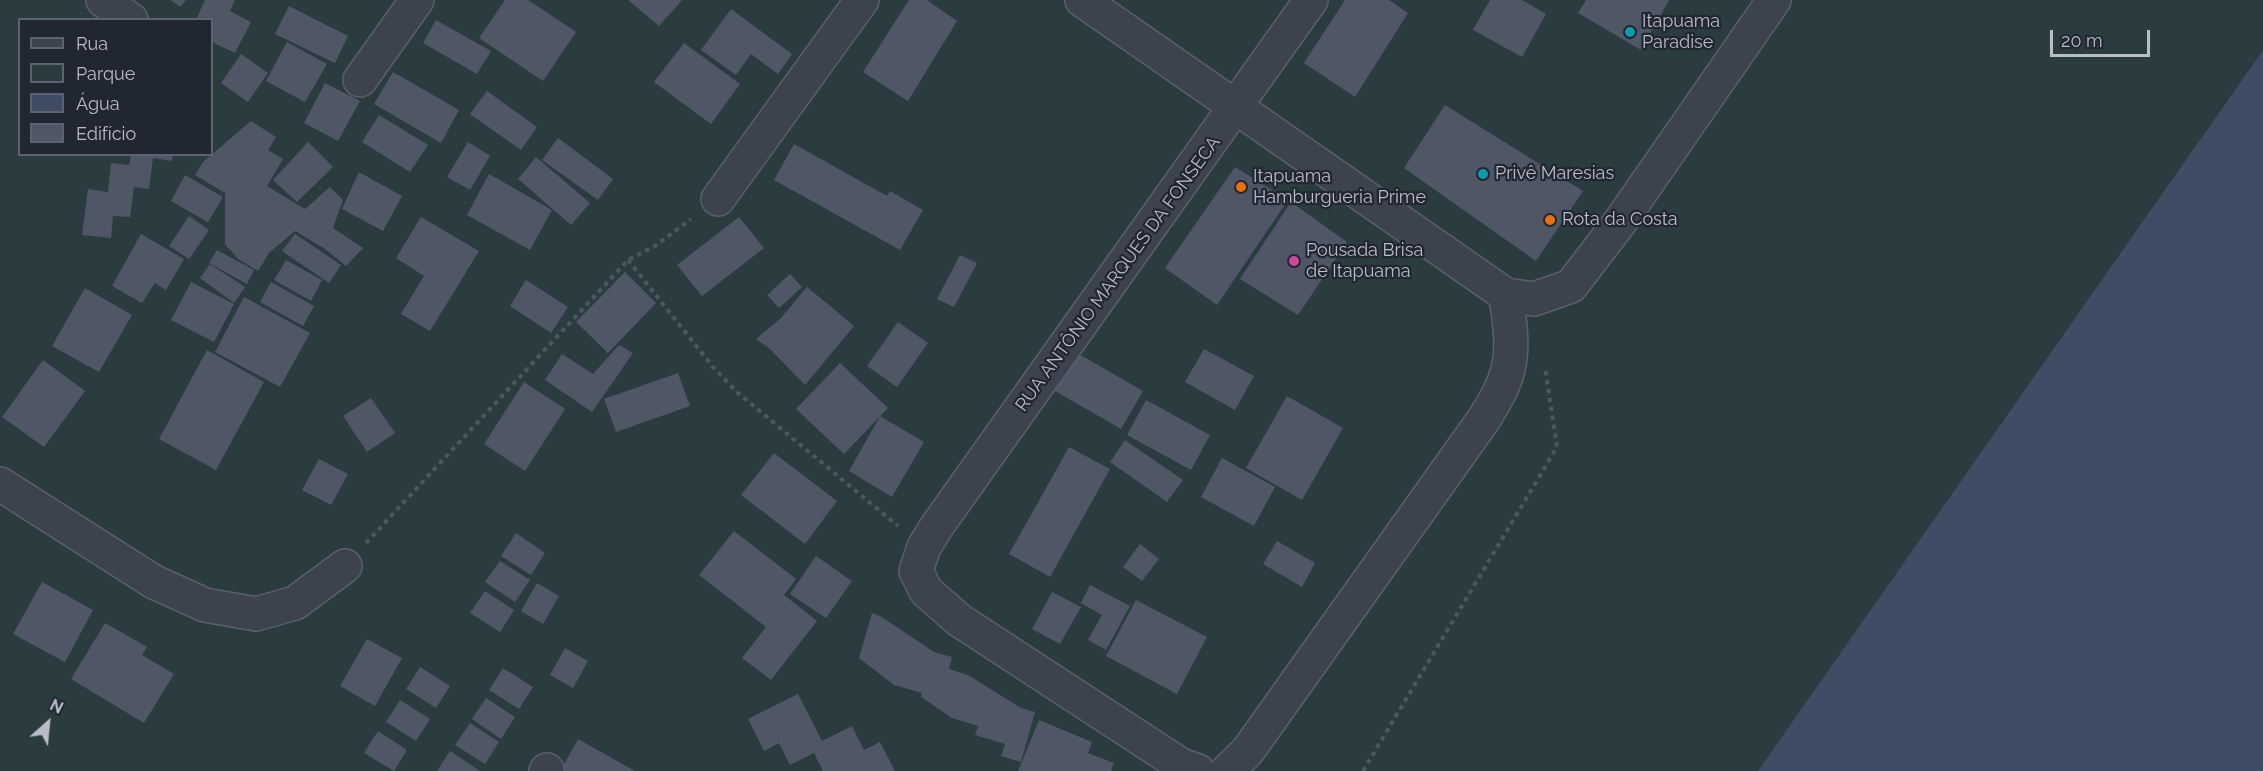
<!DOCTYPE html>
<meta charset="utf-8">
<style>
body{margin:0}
#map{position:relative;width:2263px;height:771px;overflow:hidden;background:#282f3e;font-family:Raleway,sans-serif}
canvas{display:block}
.legend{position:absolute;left:18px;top:18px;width:195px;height:138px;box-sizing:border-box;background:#212633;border:2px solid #5d626f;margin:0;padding:8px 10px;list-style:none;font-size:18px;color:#b8bdc8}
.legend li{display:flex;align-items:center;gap:12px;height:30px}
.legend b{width:30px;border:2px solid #5d626f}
.north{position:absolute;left:18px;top:693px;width:60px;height:60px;-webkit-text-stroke:4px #212633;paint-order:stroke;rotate:27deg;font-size:16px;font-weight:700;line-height:24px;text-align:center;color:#b8bdc8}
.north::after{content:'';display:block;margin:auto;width:21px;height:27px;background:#b8bdc8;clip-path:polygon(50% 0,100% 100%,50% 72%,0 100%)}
.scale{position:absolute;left:2050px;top:30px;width:100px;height:27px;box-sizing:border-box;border:3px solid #b8bdc8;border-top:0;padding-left:8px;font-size:18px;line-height:21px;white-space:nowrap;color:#b8bdc8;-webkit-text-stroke:4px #212633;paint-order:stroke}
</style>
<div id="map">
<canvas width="2263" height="771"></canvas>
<ul class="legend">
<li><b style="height:8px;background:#3c424e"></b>Rua</li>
<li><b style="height:16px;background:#2b3c40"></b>Parque</li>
<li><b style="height:16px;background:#404b65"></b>Água</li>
<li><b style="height:16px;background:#4f5666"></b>Edifício</li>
</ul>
<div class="north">N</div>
<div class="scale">20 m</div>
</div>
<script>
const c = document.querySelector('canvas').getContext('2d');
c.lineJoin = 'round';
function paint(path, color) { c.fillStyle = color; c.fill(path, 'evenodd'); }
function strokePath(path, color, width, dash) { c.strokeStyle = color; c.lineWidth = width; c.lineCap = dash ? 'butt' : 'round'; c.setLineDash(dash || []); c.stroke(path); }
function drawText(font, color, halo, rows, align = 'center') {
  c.font = font + ' Raleway,sans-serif'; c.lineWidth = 4.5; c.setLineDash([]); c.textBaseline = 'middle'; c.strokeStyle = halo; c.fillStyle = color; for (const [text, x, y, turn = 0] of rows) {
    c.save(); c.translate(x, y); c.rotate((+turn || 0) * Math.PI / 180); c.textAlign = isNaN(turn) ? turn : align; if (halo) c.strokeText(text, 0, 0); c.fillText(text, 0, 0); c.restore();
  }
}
const green = new Path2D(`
 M0,0H2263V85L1771,771H0ZM20,20H212V154H20Z`);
const water = new Path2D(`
 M2263,50V771H1758Z`);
const building = new Path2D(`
 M171,0H186L180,7Z
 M205,0H235L230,11L251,22L235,53L212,42V20H196Z
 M505,0H528L576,32L543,81L479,38Z
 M628,0H682L659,26Z
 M909,0H927L957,21L908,101L863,72Z
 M1345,0H1389L1408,13L1355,97L1304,63Z
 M1490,0H1522L1546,14L1522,57L1473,30Z
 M1586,0H1669L1641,50L1578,13Z
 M289,6L348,36L335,63L275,34Z
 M731,9L792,54L778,74L751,54L736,75L701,50Z
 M436,20L491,51L477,74L423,43Z
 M287,42L327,64L305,102L266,81Z
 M684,43L740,84L711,124L654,82Z
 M241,54L268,73L248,102L221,83Z
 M393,72L459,110L441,143L374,104Z
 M325,83L360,101L338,141L304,123Z
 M487,91L537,127L521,150L470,114Z
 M1445,105L1583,191L1536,261L1404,168Z
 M379,115L428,145L410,172L362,142Z
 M251,121L276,137L268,150L283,159L267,186L305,209L330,187L343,200L333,228L363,248L346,266L325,249L295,231L269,253L258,271L238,259L225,244V193L195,175L203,162Z
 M558,138L613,179L598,200L542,160Z
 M308,142L333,167L297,202L273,180Z
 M468,142L490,156L470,190L447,177Z
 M794,144L887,196L890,191L923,210L900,250L774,180Z
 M131,154H173L172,161L153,158L149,189L134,187L130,217L113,216L111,238L82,235L88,189L108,192L111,163L129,165Z
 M536,157L590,203L571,225L518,179Z
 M1235,167L1288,200L1217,305L1165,268Z
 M359,172L402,196L383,231L342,209Z
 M489,174L552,210L530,250L467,215Z
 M185,175L223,197L208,222L171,201Z
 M1291,202L1347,242L1298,315L1240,279Z
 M189,216L209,230L189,259L169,246Z
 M421,217L479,251L430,331L401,314L424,276L396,258Z
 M739,217L764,248L702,296L677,265Z
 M141,234L184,259L166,290L155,283L142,303L112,286Z
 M295,234L341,265L329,283L282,251Z
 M217,250L254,270L247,284L209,263Z
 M960,255L977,263L954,307L937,299Z
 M286,260L322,280L311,301L274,280Z
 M210,264L245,287L234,303L200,278Z
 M625,272L656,303L608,353L576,322Z
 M790,274L802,287L779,308L767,295Z
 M526,280L568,307L551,333L510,306Z
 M191,282L234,304L214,342L171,320Z
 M271,282L314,306L303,326L260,302Z
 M807,287L854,326L805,385L770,349L756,339L781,318Z
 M85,288L132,315L99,372L52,346Z
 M244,297L310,333L280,387L215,352Z
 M898,322L928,343L897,387L867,366Z
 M619,345L633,353L592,412L545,380L562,354L593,374Z
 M1204,349L1254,376L1235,410L1185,382Z
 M207,350L264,382L216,470L159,439Z
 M1077,353L1143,391L1121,429L1055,391Z
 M43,360L85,391L44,447L2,417Z
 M840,363L888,408L844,454L796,409Z
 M678,373L690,406L616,432L604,399Z
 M524,382L565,409L525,471L484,444Z
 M1287,396L1343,428L1302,500L1246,468Z
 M371,398L395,433L367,452L343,416Z
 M1146,400L1210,435L1191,470L1127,435Z
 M880,416L924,442L892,497L849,471Z
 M1125,440L1183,480L1167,502L1110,462Z
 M1069,447L1110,469L1050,577L1009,554Z
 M774,453L837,501L805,544L741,495Z
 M1222,458L1275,487L1254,526L1201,497Z
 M319,459L348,474L331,505L302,490Z
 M734,531L796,579L784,595L817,621L771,680L742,658L766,627L699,575Z
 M516,533L545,553L531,575L501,556Z
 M1277,541L1315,563L1302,587L1263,564Z
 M1140,544L1159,559L1142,581L1123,567Z
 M816,556L852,581L826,618L790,594Z
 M500,561L530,580L515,602L485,582Z
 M42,582L93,610L65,662L13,634Z
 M537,583L559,596L543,624L521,611Z
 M1090,585L1130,606L1106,650L1088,640L1102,615L1081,603Z
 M485,591L514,610L500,632L470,613Z
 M1052,592L1081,607L1060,644L1032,629Z
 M1136,600L1207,637L1177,694L1106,656Z
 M872,613L880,616L934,652L952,657L949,669L968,675L1021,708L1035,712L1021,762L1001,756L1005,744L975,735L978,726L952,718L921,697L922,693L894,685L859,658Z
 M105,623L147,647L142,655L174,674L144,723L71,679Z
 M367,639L402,658L375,706L340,686Z
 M565,648L588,661L573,688L550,675Z
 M420,667L450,686L436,708L406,689Z
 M503,668L533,687L519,709L489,690Z
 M798,694L822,741L852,726L864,750L880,742L895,771H823L814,753L790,765L779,743L764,751L748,719Z
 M486,698L515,717L501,739L472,719Z
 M400,700L430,719L416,741L386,722Z
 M1039,720L1092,742L1088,753L1114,763L1111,771H1018Z
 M470,723L499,742L485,764L455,745Z
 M378,731L407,750L394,771L364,753Z
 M578,739L635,771H563L561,770Z
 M450,751L480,771H437Z`);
const path = new Path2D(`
 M628,260L713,367L738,393L898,526
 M366,543L628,260L655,246L691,219
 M1363,771L1557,447L1545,367`);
const minor = new Path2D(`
 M103,0L131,20
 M1082,0L1506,295L1534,299L1571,286L1620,222L1774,0
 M360,80L417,0
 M718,199L862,0
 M0,484L154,582L205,605L256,614L295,603L345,566
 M546,771L547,770
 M1198,771L1181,765L959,620L926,591L916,571L924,547L937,526L1311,0
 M1227,771L1247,752L1484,419C1493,404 1504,387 1508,369C1514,345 1509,319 1506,295`);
const markers = [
 [1630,32,6,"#0f9aa8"],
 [1483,174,6,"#0f9aa8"],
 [1241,187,6,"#e8710a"],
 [1550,220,6,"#e8710a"],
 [1294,261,6,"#d1479c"]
];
const poiNames = [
 ["Itapuama",1642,22],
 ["Paradise",1642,43],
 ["Privê Maresias",1495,174],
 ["Itapuama",1253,177],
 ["Hamburgueria Prime",1253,198],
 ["Rota da Costa",1562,220],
 ["Pousada Brisa",1306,251],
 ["de Itapuama",1306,272]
];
const streetNames = [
 ["RUA ANTÔNIO MARQUES DA FONSECA",1118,274,-54]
];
paint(green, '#2b3c40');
paint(water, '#404b65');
paint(building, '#4f5666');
strokePath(minor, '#5a5f6b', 36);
strokePath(path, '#4a595e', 4, [4.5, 4.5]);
strokePath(minor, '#3c424e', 33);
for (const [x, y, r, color] of markers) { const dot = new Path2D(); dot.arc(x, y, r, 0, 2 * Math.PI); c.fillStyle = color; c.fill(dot); strokePath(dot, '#212633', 2); }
drawText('18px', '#b8bdc8', '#212633', poiNames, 'left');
drawText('18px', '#b8bdc8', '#212633', streetNames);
</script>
